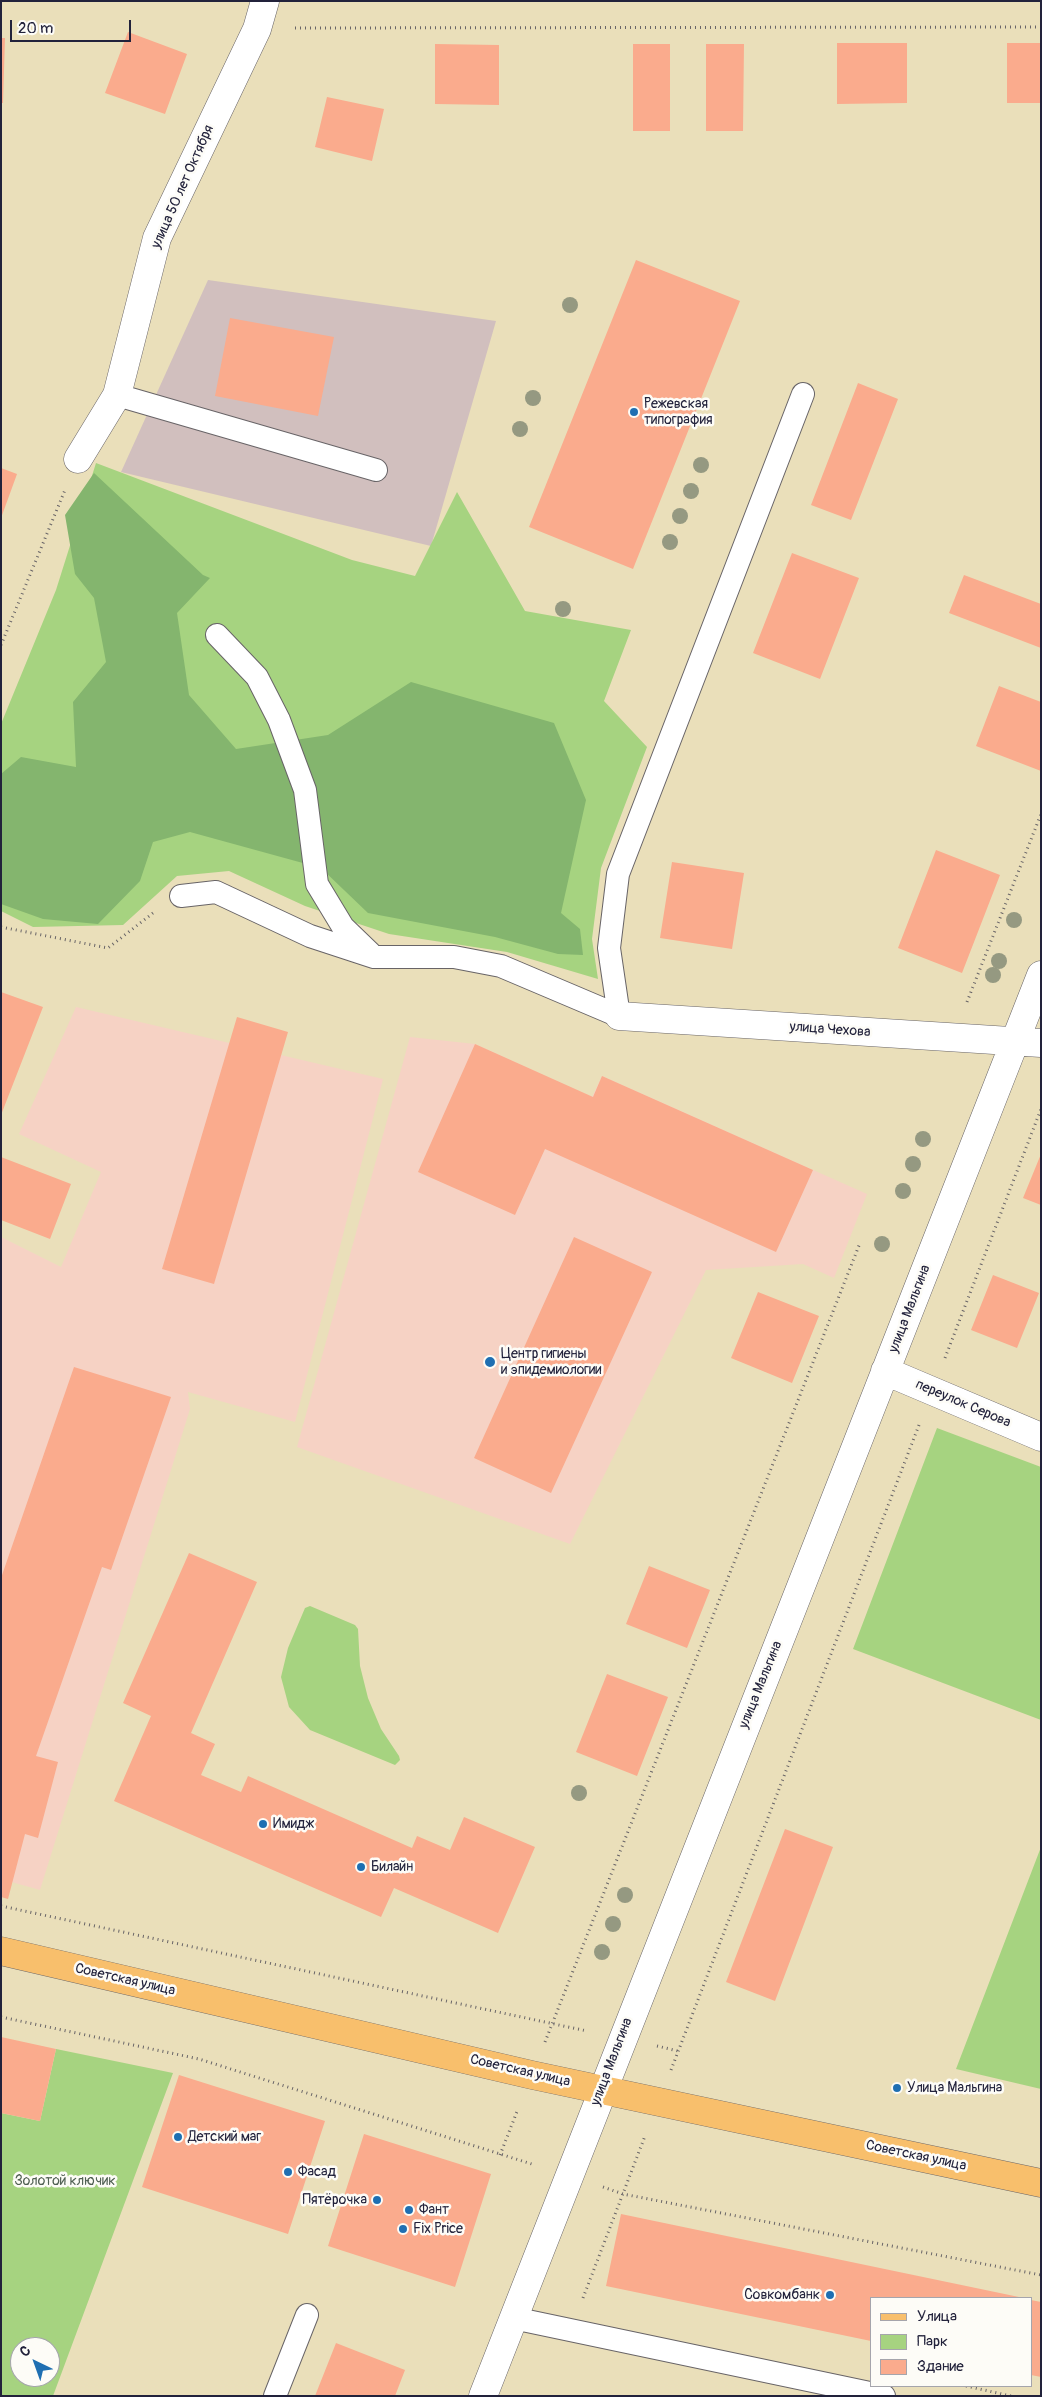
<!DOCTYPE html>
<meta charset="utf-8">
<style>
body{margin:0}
#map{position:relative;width:1042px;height:2397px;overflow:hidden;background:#eadfba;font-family:Pangolin,sans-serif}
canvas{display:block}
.frame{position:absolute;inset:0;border:2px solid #22223b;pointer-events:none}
.legend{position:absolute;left:870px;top:2297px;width:162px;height:90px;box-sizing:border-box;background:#fdfcf7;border:1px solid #a5a5ac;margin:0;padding:6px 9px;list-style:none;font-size:15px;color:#22223b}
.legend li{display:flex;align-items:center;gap:10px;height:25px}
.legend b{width:25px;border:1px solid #a5a5ac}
.north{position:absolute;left:10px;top:2337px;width:50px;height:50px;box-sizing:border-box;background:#fdfcf7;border:1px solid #a5a5ac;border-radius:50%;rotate:318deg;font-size:14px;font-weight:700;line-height:20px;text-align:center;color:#22223b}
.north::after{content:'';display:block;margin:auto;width:18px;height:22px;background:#1f6fb2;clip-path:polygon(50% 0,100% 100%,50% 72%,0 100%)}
.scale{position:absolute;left:10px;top:20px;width:121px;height:22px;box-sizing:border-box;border:2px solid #22223b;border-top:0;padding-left:6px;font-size:15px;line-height:18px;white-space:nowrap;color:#22223b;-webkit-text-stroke:4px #fdfcf7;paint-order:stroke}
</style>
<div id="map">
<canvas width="1042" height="2397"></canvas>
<div class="frame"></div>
<ul class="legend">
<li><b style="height:6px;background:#f8bf6c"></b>Улица</li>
<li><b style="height:14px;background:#a6d380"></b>Парк</li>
<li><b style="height:14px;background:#faab8d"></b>Здание</li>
</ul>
<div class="north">С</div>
<div class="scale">20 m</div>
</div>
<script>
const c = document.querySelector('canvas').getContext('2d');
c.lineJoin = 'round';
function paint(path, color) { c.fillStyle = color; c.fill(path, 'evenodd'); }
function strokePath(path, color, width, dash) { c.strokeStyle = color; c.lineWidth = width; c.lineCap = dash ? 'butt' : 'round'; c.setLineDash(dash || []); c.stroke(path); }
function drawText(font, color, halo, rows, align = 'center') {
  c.font = font + ' Pangolin,sans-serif'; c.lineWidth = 5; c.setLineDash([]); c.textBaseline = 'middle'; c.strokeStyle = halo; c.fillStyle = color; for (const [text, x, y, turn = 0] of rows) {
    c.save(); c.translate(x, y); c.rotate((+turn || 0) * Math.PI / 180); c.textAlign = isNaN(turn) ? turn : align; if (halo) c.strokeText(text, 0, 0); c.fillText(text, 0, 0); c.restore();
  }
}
const built = new Path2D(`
 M76,1007L383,1079L295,1422L188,1392L190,1409L40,1890L1,1879V1237L61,1267L101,1172L19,1134Z
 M410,1037L475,1044L592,1097L602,1076L867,1194L834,1278L803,1264L706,1270L570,1544L297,1447Z`);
const industrial = new Path2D(`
 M208,280L496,321L431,546L121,472Z`);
const green = new Path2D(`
 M96,463L352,560L415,576L457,492L525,611L631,630L604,701L647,747L601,868L592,939L598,979L507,952L389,934L305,906L229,871L177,876L123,925L33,927L1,911V724L56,590Z
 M937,1428L1041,1467V1720L853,1649Z
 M310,1606L355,1625L358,1629L360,1666L368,1698L381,1729L399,1756L400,1760L395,1765L310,1730L289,1707L281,1677L288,1648L305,1608Z
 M1041,1847V2089L956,2069Z
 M56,2049L173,2073L53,2396H1V2113L40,2121ZM20,2347H50V2377H20Z`);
const forest = new Path2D(`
 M94,473L203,575L210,578L177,613L189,695L236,749L328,735L411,682L554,723L586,800L561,913L580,929L583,955L558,954L495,937L368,913L321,868L190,832L153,842L140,881L98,924L43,919L1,904V774L21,757L76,767L73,702L106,662L94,598L75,574L65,515Z`);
const building = new Path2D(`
 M128,32L187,54L165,114L105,93Z
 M1,38H5L3,103H1Z
 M837,43H907V103L837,104Z
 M1007,43H1041V103H1007Z
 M435,44L499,45V105L435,104Z
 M633,44H670V131H633Z
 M706,44H744L743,131H706Z
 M327,97L384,109L372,161L315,147Z
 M636,260L740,301L633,569L529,527Z
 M230,318L334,337L318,416L215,396Z
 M858,383L898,399L851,520L811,505Z
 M1,468L17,474L1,518Z
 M792,553L859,578L820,679L753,653Z
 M964,575L1041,604V648L949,613Z
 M999,686L1041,702V771L976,746Z
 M936,850L1000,875L962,973L898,948Z
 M672,862L744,873L732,949L660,938Z
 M1,992L43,1007L1,1115Z
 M237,1017L288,1032L214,1284L162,1269Z
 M475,1044L593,1097L602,1076L813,1170L776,1252L545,1149L515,1215L418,1172Z
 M1041,1154V1205L1023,1198Z
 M1,1157L71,1184L50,1239L1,1220Z
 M574,1237L652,1272L551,1493L474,1458Z
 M993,1275L1039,1293L1017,1348L971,1330Z
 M758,1292L819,1316L792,1383L731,1358Z
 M74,1367L171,1397L111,1570L102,1567L36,1756L58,1762L38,1838L25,1834L8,1899L1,1897V1578Z
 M189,1553L257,1582L191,1733L215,1744L201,1775L241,1792L248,1776L412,1848L417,1836L450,1850L464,1817L535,1847L498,1933L394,1888L381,1917L114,1801L151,1716L123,1703Z
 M649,1566L710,1590L687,1648L626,1624Z
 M607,1674L668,1697L637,1776L576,1752Z
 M785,1829L833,1847L775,2001L726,1982Z
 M1,2037L56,2049L40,2121L1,2113Z
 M179,2075L325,2121L288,2234L142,2187Z
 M364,2134L491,2174L455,2287L328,2246Z
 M621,2214L1019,2297V2298H871V2341L606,2286Z
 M1031,2300L1041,2302V2377L1031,2375Z
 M336,2343L405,2370L395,2396H315Z`);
const path = new Path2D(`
 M295,28L1041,27
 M1,645L65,490
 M1,927L108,948L153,913
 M967,1002L1041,814
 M945,1358L1041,1109
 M1,1906L587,2031
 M1,2017L199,2059L535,2165
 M545,2042L860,1243
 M657,2046L678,2051
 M671,2070L919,1425
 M500,2155L518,2109
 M603,2187L623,2194L1041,2275
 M583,2298L645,2136
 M966,2386L1011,2396`);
const service = new Path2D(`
 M117,395L376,470
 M217,635L257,677L279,720L305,790L317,884L343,927L370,953
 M181,896L216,892L310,936L374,957H454L501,966L619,1016
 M619,1016L609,948L618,874L803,394
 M513,2318L884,2396
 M275,2396L307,2315`);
const minor = new Path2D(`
 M78,459L117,395L157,238L257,29L265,1
 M619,1016L1041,1043
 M885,1371L1041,1437
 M483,2396L1041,975`);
const primary = new Path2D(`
 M1,1951L532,2075L1041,2183`);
const trees = [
 [570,305],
 [533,398],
 [520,429],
 [701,465],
 [691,491],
 [680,516],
 [670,542],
 [563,609],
 [1014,920],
 [999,961],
 [993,975],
 [923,1139],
 [913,1164],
 [903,1191],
 [882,1244],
 [579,1793],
 [625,1895],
 [613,1924],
 [602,1952]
];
const markers = [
 [634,412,5,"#1f6fb2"],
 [490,1362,6,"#1f6fb2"],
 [263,1824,5,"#1f6fb2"],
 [361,1867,5,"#1f6fb2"],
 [897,2088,5,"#1f6fb2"],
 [178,2137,5,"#1f6fb2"],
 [288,2172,5,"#1f6fb2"],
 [377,2200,5,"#1f6fb2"],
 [409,2210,5,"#1f6fb2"],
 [403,2229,5,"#1f6fb2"],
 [830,2295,5,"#1f6fb2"]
];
const streetNames = [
 ["улица 50 лет Октября",183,187,-66],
 ["улица Чехова",830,1030,4],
 ["улица Мальгина",910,1309,-69],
 ["переулок Серова",963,1404,23],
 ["улица Мальгина",761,1685,-68],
 ["Советская улица",125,1980,13],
 ["улица Мальгина",612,2062,-69],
 ["Советская улица",520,2071,13],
 ["Советская улица",916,2156,12]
];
const poiNames = [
 ["Режевская",644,404],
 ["типография",644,420],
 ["Центр гигиены",501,1354],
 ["и эпидемиологии",501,1370],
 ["Имидж",273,1824],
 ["Билайн",371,1867],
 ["Улица Мальгина",907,2088],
 ["Детский маг",188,2137],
 ["Фасад",298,2172],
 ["Пятёрочка",367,2200,"right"],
 ["Фант",419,2210],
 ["Fix Price",413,2229],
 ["Совкомбанк",820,2295,"right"]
];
const parkNames = [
 ["Золотой ключик",65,2181]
];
paint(built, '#f6d2c4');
paint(industrial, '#d1bfbe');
paint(green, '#a6d380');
paint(forest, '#84b56e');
paint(building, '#faab8d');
strokePath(service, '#686467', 24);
strokePath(minor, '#686467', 29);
strokePath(primary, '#686467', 29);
strokePath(path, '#686467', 3, [1, 4]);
strokePath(service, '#fff', 22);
strokePath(minor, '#fff', 28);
strokePath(primary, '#f8bf6c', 28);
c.fillStyle = '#959981';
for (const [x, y] of trees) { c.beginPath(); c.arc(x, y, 8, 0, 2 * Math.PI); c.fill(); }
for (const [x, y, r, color] of markers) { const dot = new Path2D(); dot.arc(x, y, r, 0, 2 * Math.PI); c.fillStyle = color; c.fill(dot); strokePath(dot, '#fdfcf7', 2); }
drawText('14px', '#22223b', '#fdfcf7', streetNames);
drawText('14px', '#22223b', '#fdfcf7', poiNames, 'left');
drawText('14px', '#506053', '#fdfcf7', parkNames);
</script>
